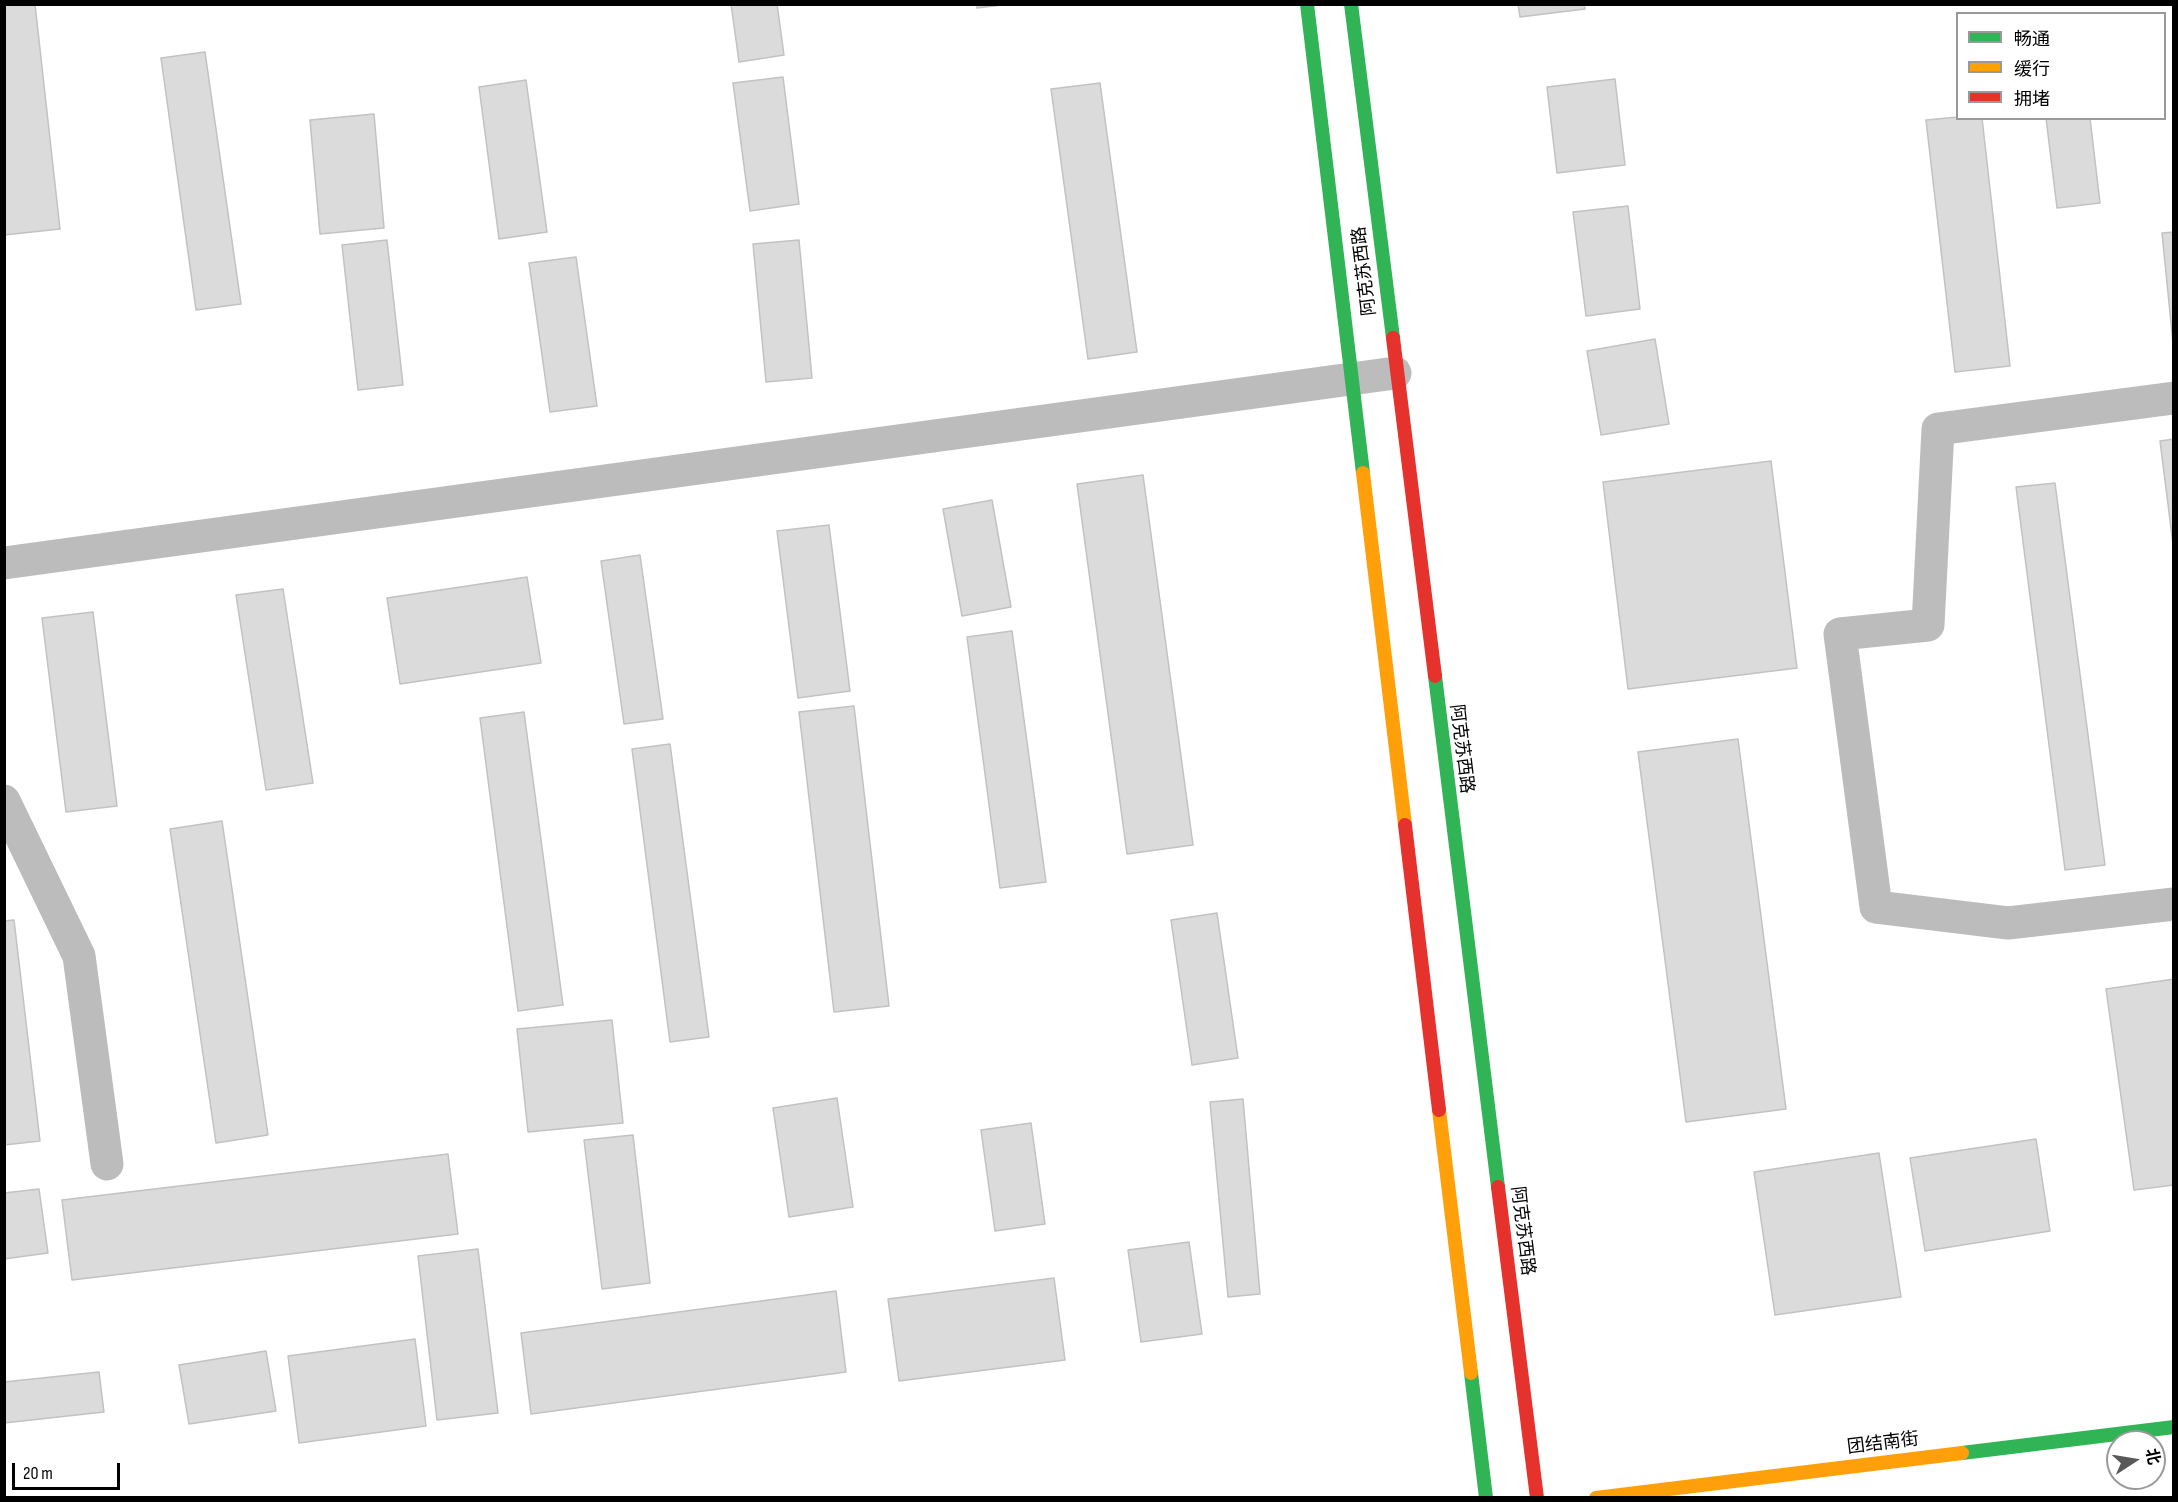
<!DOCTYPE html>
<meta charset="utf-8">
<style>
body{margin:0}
#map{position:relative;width:2178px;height:1502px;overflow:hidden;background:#fff;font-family:"Sofia Sans Condensed","Noto Sans SC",sans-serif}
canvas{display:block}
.frame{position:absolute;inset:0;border:6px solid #000;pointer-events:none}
.legend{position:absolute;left:1956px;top:12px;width:210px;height:108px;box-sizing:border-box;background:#fff;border:2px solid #999;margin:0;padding:8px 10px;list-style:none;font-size:18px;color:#000}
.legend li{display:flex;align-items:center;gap:12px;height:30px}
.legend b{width:30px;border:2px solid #999}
.north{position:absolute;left:2106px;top:1430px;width:60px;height:60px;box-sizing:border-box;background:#fff;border:2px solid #999;border-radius:50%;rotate:78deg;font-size:16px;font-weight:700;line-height:24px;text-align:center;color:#000}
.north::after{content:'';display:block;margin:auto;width:21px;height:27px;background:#595959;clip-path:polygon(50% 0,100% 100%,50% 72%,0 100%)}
.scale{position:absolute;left:12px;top:1463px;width:108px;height:27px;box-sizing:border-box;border:3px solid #000;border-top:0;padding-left:8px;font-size:18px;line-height:21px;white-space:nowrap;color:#000;-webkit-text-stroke:4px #fff;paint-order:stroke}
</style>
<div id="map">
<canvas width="2178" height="1502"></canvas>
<div class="frame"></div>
<ul class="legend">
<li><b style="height:8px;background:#30b455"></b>畅通</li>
<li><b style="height:8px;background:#ff9f0a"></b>缓行</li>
<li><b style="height:8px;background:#e5322d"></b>拥堵</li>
</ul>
<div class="north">北</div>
<div class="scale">20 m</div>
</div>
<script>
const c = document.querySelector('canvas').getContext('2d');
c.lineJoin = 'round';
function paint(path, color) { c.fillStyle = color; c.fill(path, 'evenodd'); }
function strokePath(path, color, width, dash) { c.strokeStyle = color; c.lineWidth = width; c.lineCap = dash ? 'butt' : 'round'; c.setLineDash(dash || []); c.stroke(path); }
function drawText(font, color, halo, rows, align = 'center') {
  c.font = font + ' "Sofia Sans Condensed","Noto Sans SC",sans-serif'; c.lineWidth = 6; c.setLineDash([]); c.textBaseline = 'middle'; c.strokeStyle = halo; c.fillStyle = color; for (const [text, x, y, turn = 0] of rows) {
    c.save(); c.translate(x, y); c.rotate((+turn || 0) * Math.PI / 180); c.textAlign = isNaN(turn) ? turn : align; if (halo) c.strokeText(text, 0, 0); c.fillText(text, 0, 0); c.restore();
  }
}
const building = new Path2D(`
 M4,4H35L60,229L4,235Z
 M731,4H777L784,55L739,62Z
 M977,4H1010L977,8Z
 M1518,4H1584L1585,9L1520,17Z
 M205,52L241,304L196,310L161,58Z
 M783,77L799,204L750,211L733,83Z
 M1615,79L1625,165L1557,173L1547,87Z
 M526,80L547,232L499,239L479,87Z
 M1100,83L1137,352L1088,359L1051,89Z
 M374,114L384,228L320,234L310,120Z
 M1958,117V118H1982L2010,366L1955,372L1926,120Z
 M2046,118H2090L2100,203L2057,208Z
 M1628,206L1640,309L1586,316L1573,212Z
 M2174,232V353L2162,233Z
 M387,240L403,385L358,390L342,245Z
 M799,240L812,378L766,382L753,244Z
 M576,257L597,406L550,412L529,263Z
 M1655,339L1669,424L1601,435L1587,351Z
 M2174,439V552L2160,441Z
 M1771,461L1797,668L1628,689L1603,482Z
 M1143,475L1193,845L1127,854L1077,484Z
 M2055,483L2105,865L2065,870L2016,487Z
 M992,500L1011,607L962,616L943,509Z
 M829,525L850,691L798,698L777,531Z
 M640,555L663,719L624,724L601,561Z
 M527,577L541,663L400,684L387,598Z
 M283,589L313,783L266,790L236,595Z
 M93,612L117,806L66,812L42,618Z
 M1012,631L1046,882L1000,888L967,637Z
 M854,706L889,1006L834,1012L799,712Z
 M524,712L563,1005L518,1011L480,718Z
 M1738,739L1786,1109L1686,1122L1638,752Z
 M670,744L709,1037L670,1042L632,749Z
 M222,821L268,1135L216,1143L170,829Z
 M1217,913L1238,1058L1192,1065L1171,920Z
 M14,920L40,1141L4,1145V921Z
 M2174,979V1185L2134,1190L2106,989Z
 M612,1020L623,1123L528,1132L517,1029Z
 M837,1098L853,1207L789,1217L773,1108Z
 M1243,1099L1260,1294L1228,1297L1210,1102Z
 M1031,1123L1045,1224L995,1231L981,1130Z
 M633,1135L650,1283L602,1289L584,1140Z
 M2036,1139L2050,1231L1925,1251L1910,1158Z
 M1879,1153L1901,1297L1775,1315L1754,1172Z
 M448,1154L458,1234L72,1280L62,1200Z
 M39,1189L48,1253L4,1259V1193Z
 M1189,1242L1202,1334L1141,1342L1128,1250Z
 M478,1249L498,1413L437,1420L418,1256Z
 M1054,1278L1065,1360L899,1381L888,1299Z
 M836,1291L846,1372L531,1414L521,1333Z
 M415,1339L426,1426L299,1443L288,1356Z
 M266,1351L276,1411L189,1424L179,1365Z
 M99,1372L104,1412L4,1423V1382Z`);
const street = new Path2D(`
 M2174,398L1938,429L1928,625L1840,634L1876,907L2008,923L2174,904
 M4,563L1395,373
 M4,801L79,956L107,1164`);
const fast = new Path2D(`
 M1307,4L1363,473
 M1351,4L1393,338
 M1435,676L1498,1187
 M1471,1373L1486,1498
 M1962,1453L2174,1427`);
const slow = new Path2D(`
 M1363,473L1405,825
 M1439,1110L1471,1373
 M1596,1498L1962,1453`);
const jam = new Path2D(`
 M1393,338L1435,676
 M1405,825L1439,1110
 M1498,1187L1537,1498`);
const streetNames = [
 ["阿克苏西路",1365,271,-97],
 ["阿克苏西路",1461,749,83],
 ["阿克苏西路",1522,1231,83],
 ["团结南街",1883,1444,-7]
];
paint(building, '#dbdbdb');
strokePath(building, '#c2c2c2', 1.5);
strokePath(street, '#bcbcbc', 33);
strokePath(fast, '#30b455', 14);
strokePath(slow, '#ff9f0a', 14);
strokePath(jam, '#e5322d', 14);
drawText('18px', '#000', '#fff', streetNames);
</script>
